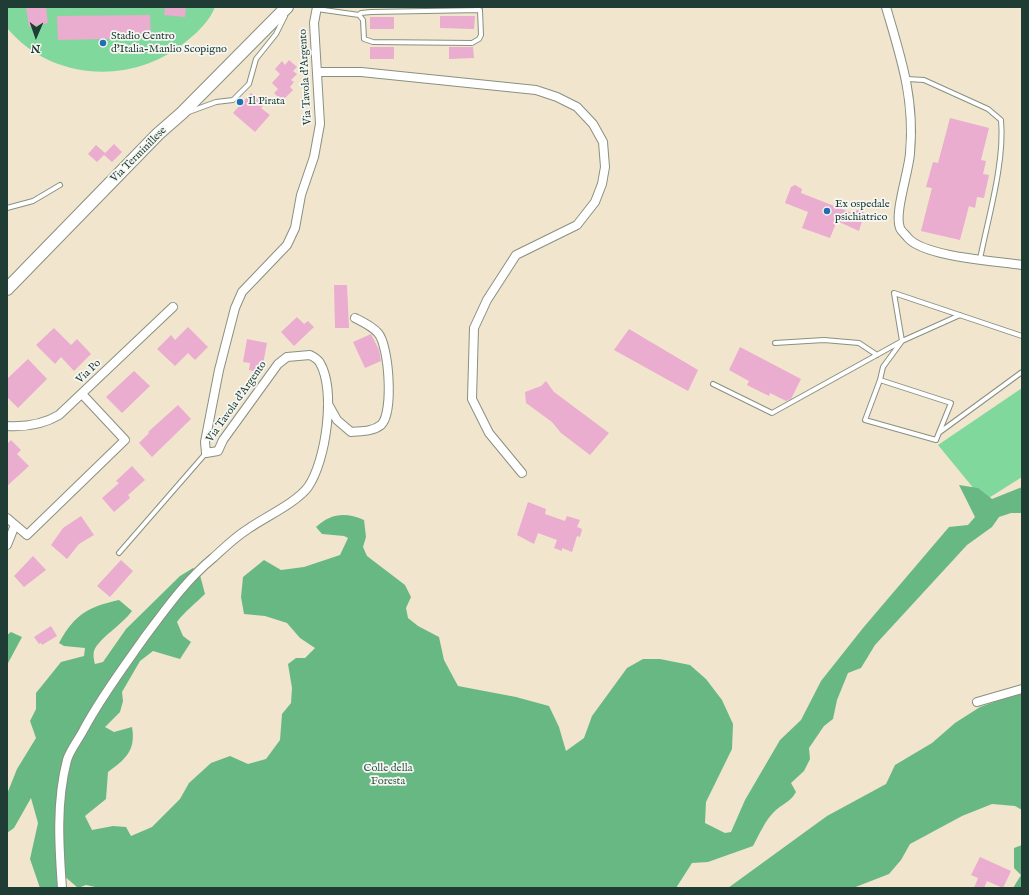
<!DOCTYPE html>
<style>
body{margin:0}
#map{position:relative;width:1029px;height:895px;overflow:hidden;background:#f1e5ce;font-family:"IM FELL English",serif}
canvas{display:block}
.frame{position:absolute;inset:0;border:8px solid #1f3d34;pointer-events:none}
.north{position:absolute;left:16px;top:16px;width:40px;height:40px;-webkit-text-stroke:3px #f6f6f2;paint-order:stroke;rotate:182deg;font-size:11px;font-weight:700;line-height:16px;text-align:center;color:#1f3d34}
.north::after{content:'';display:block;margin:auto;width:14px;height:18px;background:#1f3d34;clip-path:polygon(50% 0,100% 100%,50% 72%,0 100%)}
</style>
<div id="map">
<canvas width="1029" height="895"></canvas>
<div class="frame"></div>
<div class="north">N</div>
</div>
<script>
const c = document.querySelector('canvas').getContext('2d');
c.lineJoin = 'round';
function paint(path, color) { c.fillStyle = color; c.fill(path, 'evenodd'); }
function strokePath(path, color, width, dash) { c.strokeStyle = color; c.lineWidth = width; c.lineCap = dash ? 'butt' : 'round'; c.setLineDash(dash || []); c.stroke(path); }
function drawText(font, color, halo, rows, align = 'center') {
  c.font = font + ' "IM FELL English",serif'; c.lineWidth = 3.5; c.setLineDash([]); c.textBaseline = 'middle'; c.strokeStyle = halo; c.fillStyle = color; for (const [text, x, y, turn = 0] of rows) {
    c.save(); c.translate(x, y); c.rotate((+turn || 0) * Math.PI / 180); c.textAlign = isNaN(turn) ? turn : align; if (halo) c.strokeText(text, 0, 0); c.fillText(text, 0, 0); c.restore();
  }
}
const green = new Path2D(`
 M7,7H215C210,20 199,31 188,40C136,85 53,83 7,28Z
 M1022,388V477L984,501L938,445Z`);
const forest = new Path2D(`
 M959,485L978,488L992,499L1022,487V513H1011L999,517L992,527L967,545L875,645L861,668L848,673L837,700L833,719L824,726L809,748L810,759L804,771L791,783L796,792C789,804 782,803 773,813C765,821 759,835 753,846L708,862L692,863L676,888H100L86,885L78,888L63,875L66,888H40L30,859L38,823L31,798L14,828L7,833V794L17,769L36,738L30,721L36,709V693L61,662L84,656L85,648L64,646L59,643C75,614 88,607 119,600L132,611C122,625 99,638 94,651C93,655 94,661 95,664L103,662L126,629L180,576L193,568L200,575L205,594C195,604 185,611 177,622L183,636L191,642L180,659L153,651L140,661L122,692L123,701L120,712L105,727L114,732L132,727C136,750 126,759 108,772L106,799L85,816L92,830L113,826L126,827L131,836L152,827L180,799L189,783L211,763L230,756L248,764L266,759L280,740L282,714L291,703L292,688L288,664L296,658H305L315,648L300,638L287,623L265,616L244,614L241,597L243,577L264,560L281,570L304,567L340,555L348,538L344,536L322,534L316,527C331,513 346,512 364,520L366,537L363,547L367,556L405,585L411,597L406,608L408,618L418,626L439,637L444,660L458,686L516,697L549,706L559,727L566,751L584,738L592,716L627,668L643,659H660L690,665L706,679L722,700L733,724L732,749L706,802L705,823L725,833L731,832L745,800L780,740L801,720L821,681L863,628L949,527L968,525L975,517Z
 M11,632L22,637L7,665V635Z
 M1022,692V810L1015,806L992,804L962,816L910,844L901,860L889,874L853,888H728L827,816L886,784L895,765L932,743L955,723L980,707Z
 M1022,845V888H1013L1021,875L1014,868V848Z`);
const building = new Path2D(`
 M26,7H46L48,23L29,27Z
 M165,7H186L185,17L164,15Z
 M150,15L151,38L58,40L57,16Z
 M440,16H475L474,29L440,28Z
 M370,17H394V29H370Z
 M370,47H394V59H370Z
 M449,47H473L474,58L449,59Z
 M289,60L297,67L293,71L297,74L291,80L294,82L290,87L293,90L282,101L274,93L278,89L272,83L280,74L275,69L282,61L285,65Z
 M251,93L265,104L261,108L270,115L255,132L233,113Z
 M950,118L989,128L981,160L986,161L983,174L989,175L984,198L977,197L975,208L969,206L960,240L921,231L932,188L926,187L933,162L938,163Z
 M114,144L122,152L112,162L104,155L97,162L88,154L96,145L105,153Z
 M795,185L802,189L801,193L852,213L859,209L863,210L864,214L859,231L837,221L830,238L802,228L808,212L785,203L791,187Z
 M334,285H347L349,328H335Z
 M297,317L304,324L308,321L314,327L294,346L281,332Z
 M188,327L208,347L195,360L188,353L175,366L157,349L171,335L175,340Z
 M54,328L71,345L77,339L91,354L74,371L61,357L55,364L36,345Z
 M629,329L698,370L688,391L614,350Z
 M371,334L379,350L381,361L365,368L353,342Z
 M247,339L267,343L263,364L259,363L258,372L249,370L250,363L243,362Z
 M740,347L801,379L791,399L786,401L770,393L769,396L747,385L749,381L729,370Z
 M28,359L47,379L18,408L7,397V379Z
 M134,371L150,386L122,413L106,397Z
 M546,381L554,392L609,433L590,455L561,433L552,422L526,403L525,392L541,386Z
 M178,405L191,419L152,457L139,443L149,433L148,432Z
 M11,440L21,450L17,454L29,466L7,486V444Z
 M132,466L145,480L128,495L130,498L114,512L102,498L119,483L116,481Z
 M528,502L546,509L545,514L565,521L567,516L580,520L577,527L582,529L580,537L577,536L572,552L562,548V551L554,548L557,540L538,533L534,544L517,535Z
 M81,516L94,535L79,544L67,559L51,545L63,528Z
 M33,556L46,570L24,587L14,576Z
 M121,560L133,571L110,597L97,586Z
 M51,626L57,636L42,645L41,643L39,644L34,637Z
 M980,857L1011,871L1003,888L987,881L984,888H974L978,878L971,875Z`);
const lane = new Path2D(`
 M317,9L359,15L363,20L364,39L373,42L472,43L479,39L481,35L480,10L371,12L361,13L359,15
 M907,79L924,80L988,109L1001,120C1005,162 988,218 980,259
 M186,113L216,102L233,100L249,84L256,59L276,34L285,16L284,13
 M7,208L33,201L60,185
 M775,343L824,340L859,343L877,355
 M880,380L865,420L936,440L951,403L880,380L883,367L902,341L894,293L1022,336
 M713,384L772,413L902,341L960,315
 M940,432L1022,372
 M119,553L206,453`);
const street = new Path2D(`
 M886,7C901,58 915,99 910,153C909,171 894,213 900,228C901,231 906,235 908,238C925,257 996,261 1022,265
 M317,72H361L536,90L557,97L577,107L593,124L603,142L605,167L602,184L595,202L577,225L516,255L487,300L474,328L472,399L489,433L522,473
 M328,404L337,420L351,432C361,431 372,432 381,425C394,413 389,345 378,333C372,326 363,322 355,318
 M7,426C24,427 44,424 59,415L173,307
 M7,518L27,535L125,440L82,394
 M7,545L15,525
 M977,702L1022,689
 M62,888C59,846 56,802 67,760C70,750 79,739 84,729C101,697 123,668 144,638C165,610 186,580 213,558C224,548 235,537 248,529C265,517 296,503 308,487C326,461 336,391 320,363C318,359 314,357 310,355L287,357L278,364L223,440L218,451L206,453L205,442L219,370L235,308L242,292L287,245L295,228L301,195L314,157L320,124L314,23L317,7`);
const secondary = new Path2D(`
 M7,289L158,134L182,113L287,7`);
const markers = [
 [103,43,4,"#1f6fb2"],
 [240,102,4,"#1f6fb2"],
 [827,211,4,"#1f6fb2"]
];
const poiNames = [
 ["Stadio Centro",111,37],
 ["d'Italia-Manlio Scopigno",111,50],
 ["Il Pirata",248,102],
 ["Ex ospedale",835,205],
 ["psichiatrico",835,218]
];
const streetNames = [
 ["Via Tavola d'Argento",306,77,-93],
 ["Via Terminillese",139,155,-45],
 ["Via Po",89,372,-44],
 ["Via Tavola d'Argento",237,402,-55]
];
const parkNames = [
 ["Colle della",388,769],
 ["Foresta",388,782]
];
paint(green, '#81d89c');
paint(forest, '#68b884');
paint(building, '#eaaccf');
strokePath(lane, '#889181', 6);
strokePath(street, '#889181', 10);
strokePath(secondary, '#889181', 14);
strokePath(lane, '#fff', 4);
strokePath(street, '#fff', 8);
strokePath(secondary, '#fff', 12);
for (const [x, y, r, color] of markers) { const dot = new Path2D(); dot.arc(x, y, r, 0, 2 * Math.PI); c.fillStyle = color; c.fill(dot); strokePath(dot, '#f6f6f2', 1.5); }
drawText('11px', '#1f3d34', '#f6f6f2', poiNames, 'left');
drawText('11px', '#1f3d34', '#f6f6f2', streetNames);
drawText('11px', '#335c49', '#f6f6f2', parkNames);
</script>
